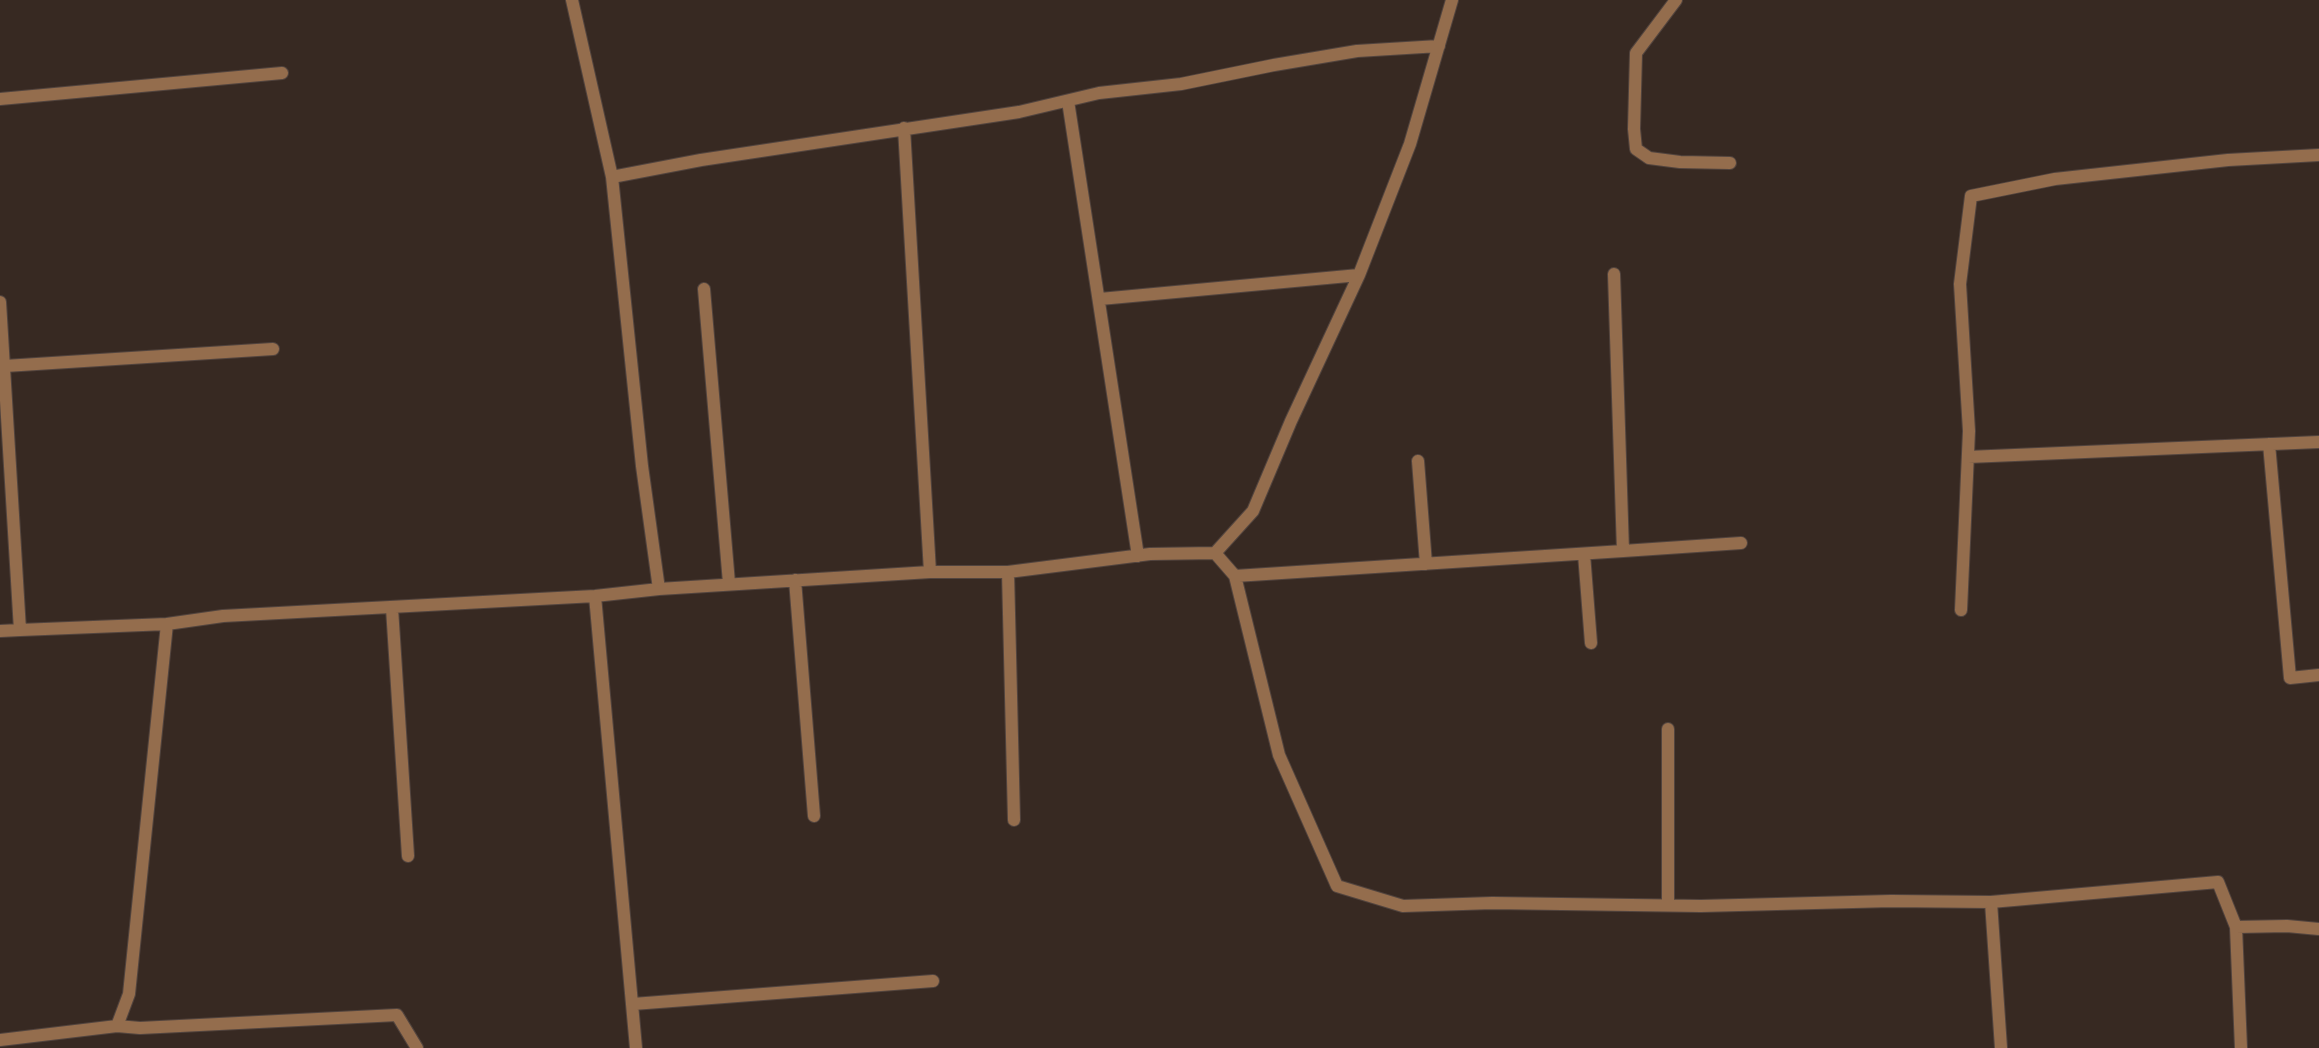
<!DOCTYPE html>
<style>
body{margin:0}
canvas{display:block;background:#372922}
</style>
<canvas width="2319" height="1048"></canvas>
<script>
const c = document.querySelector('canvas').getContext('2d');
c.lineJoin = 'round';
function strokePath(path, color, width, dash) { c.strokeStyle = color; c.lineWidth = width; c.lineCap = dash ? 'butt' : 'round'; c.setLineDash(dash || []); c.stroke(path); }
const street = new Path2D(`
 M1676,0L1636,53L1634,129L1636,149L1649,158L1680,162L1730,163
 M0,99L282,73
 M1068,101L1138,556
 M904,128L930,572
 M612,177L701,160L1019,112L1099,93L1181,84L1274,65L1357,51L1439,46
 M1614,274L1623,551L1235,576L1279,755L1337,886L1403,906L1492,903L1701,906L1891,901L1991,902L2218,882L2236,927L2287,926L2319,929
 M704,289L729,583
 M1100,299L1359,275
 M0,302L20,630L0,631
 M5,366L273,349
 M2269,444L2290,678L2319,675
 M1968,457L2319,442
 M1418,461L1426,564
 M1623,551L1741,543
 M1215,553L1235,576
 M1584,554L1591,643
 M1008,572L1014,820
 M795,580L814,816
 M659,589L930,572H1008L1150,554L1215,553L1253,511L1291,421L1359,275L1410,144L1452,0
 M595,596L636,1048
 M392,608L408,856
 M1961,610L1969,431L1960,284L1971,196L2055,179L2228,160L2319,155
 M20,630L167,624
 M1668,729V905
 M1991,902L2001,1048
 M2236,927L2241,1048
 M633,1004L933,981
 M117,1026L140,1028L397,1015L417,1048
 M0,1040L117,1026L129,994L167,624L223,616L595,596L659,589L642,466L612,177L572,0`);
strokePath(street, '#52443e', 14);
strokePath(street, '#946d4d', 12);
</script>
